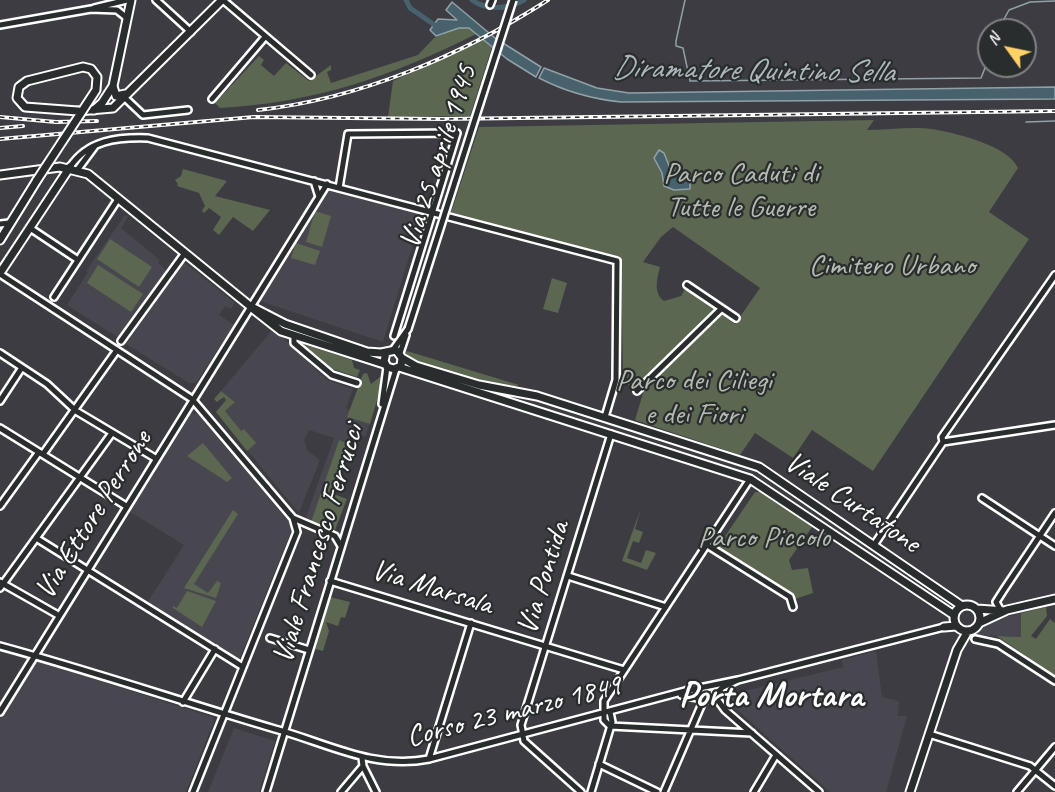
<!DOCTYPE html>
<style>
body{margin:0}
#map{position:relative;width:1055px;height:792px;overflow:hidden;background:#3c3c42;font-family:Caveat,sans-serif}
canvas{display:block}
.north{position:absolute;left:977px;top:18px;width:60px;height:60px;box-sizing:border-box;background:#2a2d2e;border:2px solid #7f8182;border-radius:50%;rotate:303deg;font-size:16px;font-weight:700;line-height:24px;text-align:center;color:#fff}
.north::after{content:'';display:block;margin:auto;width:21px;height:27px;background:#ffd166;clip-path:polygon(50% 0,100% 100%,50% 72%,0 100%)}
</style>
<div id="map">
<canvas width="1055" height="792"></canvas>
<div class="north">N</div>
</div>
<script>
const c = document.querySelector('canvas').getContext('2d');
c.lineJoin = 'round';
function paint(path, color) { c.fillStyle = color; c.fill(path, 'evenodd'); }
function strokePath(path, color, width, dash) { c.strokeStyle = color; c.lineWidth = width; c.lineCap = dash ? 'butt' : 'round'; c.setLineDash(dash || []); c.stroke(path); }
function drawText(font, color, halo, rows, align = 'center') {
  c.font = font + ' Caveat,sans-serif'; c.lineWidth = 4.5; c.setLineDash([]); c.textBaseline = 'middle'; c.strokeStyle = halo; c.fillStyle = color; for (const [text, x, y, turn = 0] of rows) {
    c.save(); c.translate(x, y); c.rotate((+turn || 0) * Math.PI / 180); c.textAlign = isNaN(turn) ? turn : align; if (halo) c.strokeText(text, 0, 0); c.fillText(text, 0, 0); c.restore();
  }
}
const built = new Path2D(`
 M326,190L422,215L383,342L260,301Z
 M125,215L128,217L121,228L160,260L158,263L166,270L119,338L67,305L88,272L86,271Z
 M184,262L235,303L231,309L225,306L219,315L234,325L196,383H189L126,344Z
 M272,330L280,335L327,380L353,389L346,408L350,410L348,417L370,424L365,437L353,433L350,444L339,440L311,522L305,520L334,438L309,430L304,440L307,450L320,460L299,513L216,412L235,401L221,391Z
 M187,413L198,414L293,527L239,660L147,603L184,545L127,510Z
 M1021,613L1022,637L977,635L983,626L994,620Z
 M876,651L882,697L899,701L898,716H907L886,792H830L726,700L728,695L843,667L842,660Z
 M35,660L212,717L214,721L186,792H0V718Z
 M234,728L275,741L259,792H208Z`);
const green = new Path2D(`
 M459,28H469L476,34C393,76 314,103 220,108L215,103L259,56L264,60L261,65L274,76L286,63L309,81L331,65V70L327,72L331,83L418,55L434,38Z
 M482,39L492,47L470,116L388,117L393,81Z
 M874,120L867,130C888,130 911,126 932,129C955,133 1008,145 1018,168L989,212L1029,239L873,471L812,430L793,458L755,433L740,455L635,420L644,390L619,382L623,369L621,258L451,213L479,127ZM673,227L760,288L735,324L685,289L681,296L664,301C653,293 657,279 660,267L643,262L661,237Z
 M183,169L227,181L215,196L270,210L253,231L233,217L219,235L213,230L221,217L209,208L204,213L202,211L205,206L199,193L177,186L178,184L175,180L181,176Z
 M315,211L331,216L322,247L306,242Z
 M110,239L152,267L139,287L97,259Z
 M296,243L320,251L315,265L291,258Z
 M98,265L143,294L131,312L87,283Z
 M552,278L567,283L558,313L543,309Z
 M297,342L352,360L354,368L360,370L357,377L324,366Z
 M407,351L519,385C503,393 434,368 414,362L405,353Z
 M367,373L371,384L380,377L383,380L370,424L347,417L363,374Z
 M221,391L235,402L225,411L241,431L244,429L256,443L247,451L216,412L226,400L224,397L217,402L214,399Z
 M339,440L347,443L331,493L347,499L335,530L311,522Z
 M203,443L232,478L227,482L187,456Z
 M755,492H763L812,527L789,560L792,570L808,568L813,593L795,599L717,548Z
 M641,508L635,529L643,532L639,543L633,541L627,558L641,563L646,550L656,553L647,570L622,561Z
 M233,510L238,514L194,584L208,593L217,581L221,583L216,598L184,588Z
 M187,591L216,601L202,627L173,608V606L177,608Z
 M330,597L350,602L345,618L341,617L338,626L326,622L329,631L323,651L315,649Z
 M1046,607L1047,616L1031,636L1036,639L1050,619L1055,623V676L997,636L1021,637V613Z`);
const water = new Path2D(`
 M452,2L495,38L541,67L536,77L507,59L469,28H459L436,36L430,30L438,19L457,20L446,10Z
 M544,68L597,88L629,93L1055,87V99L621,102C592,99 564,91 539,78Z
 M659,150L664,153L670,168L690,182V189L674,190L664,186L662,173L654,158Z`);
const stream = new Path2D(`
 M685,0L676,41V46L683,48L690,81L981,78L989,58
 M998,30L1009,10L1030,2L1055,1
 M1026,122L1055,121`);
const canal = new Path2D(`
 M406,0L410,8L439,28
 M472,0C487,11 508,9 524,0`);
const minor = new Path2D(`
 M156,0L191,32
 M223,0L311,75
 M490,5L492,0
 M94,8L127,0
 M0,25L91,9L117,10L127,18
 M124,97L143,115L188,110
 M212,99L265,37
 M70,167C88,140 117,137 148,138L617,261L616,380L605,417
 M78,169L95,146
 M314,181L319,197
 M339,188L348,134L457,133L394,336
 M0,224L9,223
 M30,228L78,260
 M0,274L192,399L293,518L335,536L341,546
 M687,285L736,318
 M54,297L118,199
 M294,335V343L332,375L357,383
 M121,341L185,253
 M393,350L408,329
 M0,353L47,384L76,411L155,458
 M400,353L406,335
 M637,391L721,309
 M0,401L21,369
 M382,404L387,367
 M0,428L126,506
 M943,442L942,437L1055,275
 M43,454L117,350
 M982,498L1055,546
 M0,506L39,452
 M36,538L243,667
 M707,545L790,597L793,607
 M874,545L943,442L1055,425
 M568,576L666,607
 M330,581L624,670
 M0,582L58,615
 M0,588L112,433
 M1001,611L996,602L1003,591L1055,513
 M270,638L309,650
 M975,639L998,644L1055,681
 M0,646C92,671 183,702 275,729C327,743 373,770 429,759L685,691L738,680
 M681,695L709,700L723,687L738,680L944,627
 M714,695L725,710L819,792
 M183,702L215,649
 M0,712L327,184
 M610,726L604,720V701L750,479
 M610,726L752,733
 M929,734L1030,766L1055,786
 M362,758L363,766L376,792
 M429,759L471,623
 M599,764L657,792
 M193,792L297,532L293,518
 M266,792L396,369
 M341,792L363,766
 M581,792L524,741L521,725L611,434
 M591,792L612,722L610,712
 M664,792L704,699
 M754,792L776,755
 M1017,792L1055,747`);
const major = new Path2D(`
 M125,94L116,96L113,86L131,0
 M94,110L102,103L113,86
 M78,111L113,108L222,0
 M0,175L60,167L88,174L250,306L285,324L367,352L381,353L396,350L402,358L401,366L394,369L387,367L384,361L386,353
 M0,240L37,180
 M0,273L70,167
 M253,309L281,331L384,364
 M402,358L416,366L479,385L537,396L759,467L962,606
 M399,367L750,479L954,615
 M954 618a13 13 0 1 1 26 0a13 13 0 1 1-26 0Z
 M977,609L1005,611
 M979,623L1007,610L1055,599
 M944,627L956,626
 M910,792L957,650L968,631`);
const rail = new Path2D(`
 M258,110C360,99 462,55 548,0
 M0,117L56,122L97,121
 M0,128L23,126
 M0,139L254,117L442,119L1055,111`);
const minorBridge = new Path2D(`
 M408,329L513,0`);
const majorBridge = new Path2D(`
 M37,180L96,90L97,77L91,69L83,67L27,81L19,87L17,98L25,107L78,111`);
const streetNames = [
 ["Via 25 aprile 1945",439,157,-72],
 ["Viale Curtatone",852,503,34],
 ["Via Ettore Perrone",94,515,-58],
 ["Viale Francesco Ferrucci",319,544,-73],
 ["Via Pontida",544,578,-73],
 ["Via Marsala",432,588,17],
 ["Corso 23 marzo 1849",514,712,-14]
];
const parkNames = [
 ["Parco Caduti di",741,174],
 ["Tutte le Guerre",741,208],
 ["Cimitero Urbano",892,266],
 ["Parco dei Ciliegi",694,381],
 ["e dei Fiori",694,415],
 ["Parco Piccolo",764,538]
];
const waterNames = [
 ["Diramatore Quintino Sella",753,71,1]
];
const districtNames = [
 ["Porta Mortara",771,697]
];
paint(built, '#484750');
paint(green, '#5b6750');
paint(water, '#48626d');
strokePath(water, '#91a1a7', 1.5);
strokePath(stream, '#91a1a7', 1.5);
strokePath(canal, '#48626d', 5);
strokePath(minor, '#fff', 10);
strokePath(major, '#fff', 11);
strokePath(minor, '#2a2d2e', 5);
strokePath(major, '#2a2d2e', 7);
strokePath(rail, '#fff', 4);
strokePath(rail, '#2a2d2e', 1.5, [4.5]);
strokePath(minorBridge, '#fff', 10, []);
strokePath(majorBridge, '#fff', 11, []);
strokePath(minorBridge, '#2a2d2e', 5);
strokePath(majorBridge, '#2a2d2e', 7);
drawText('30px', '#fff', '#2a2d2e', streetNames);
drawText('30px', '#b5bbb0', '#2a2d2e', parkNames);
drawText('italic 32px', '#adb8bd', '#2a2d2e', waterNames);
drawText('bold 36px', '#fff', '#2a2d2e', districtNames);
</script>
